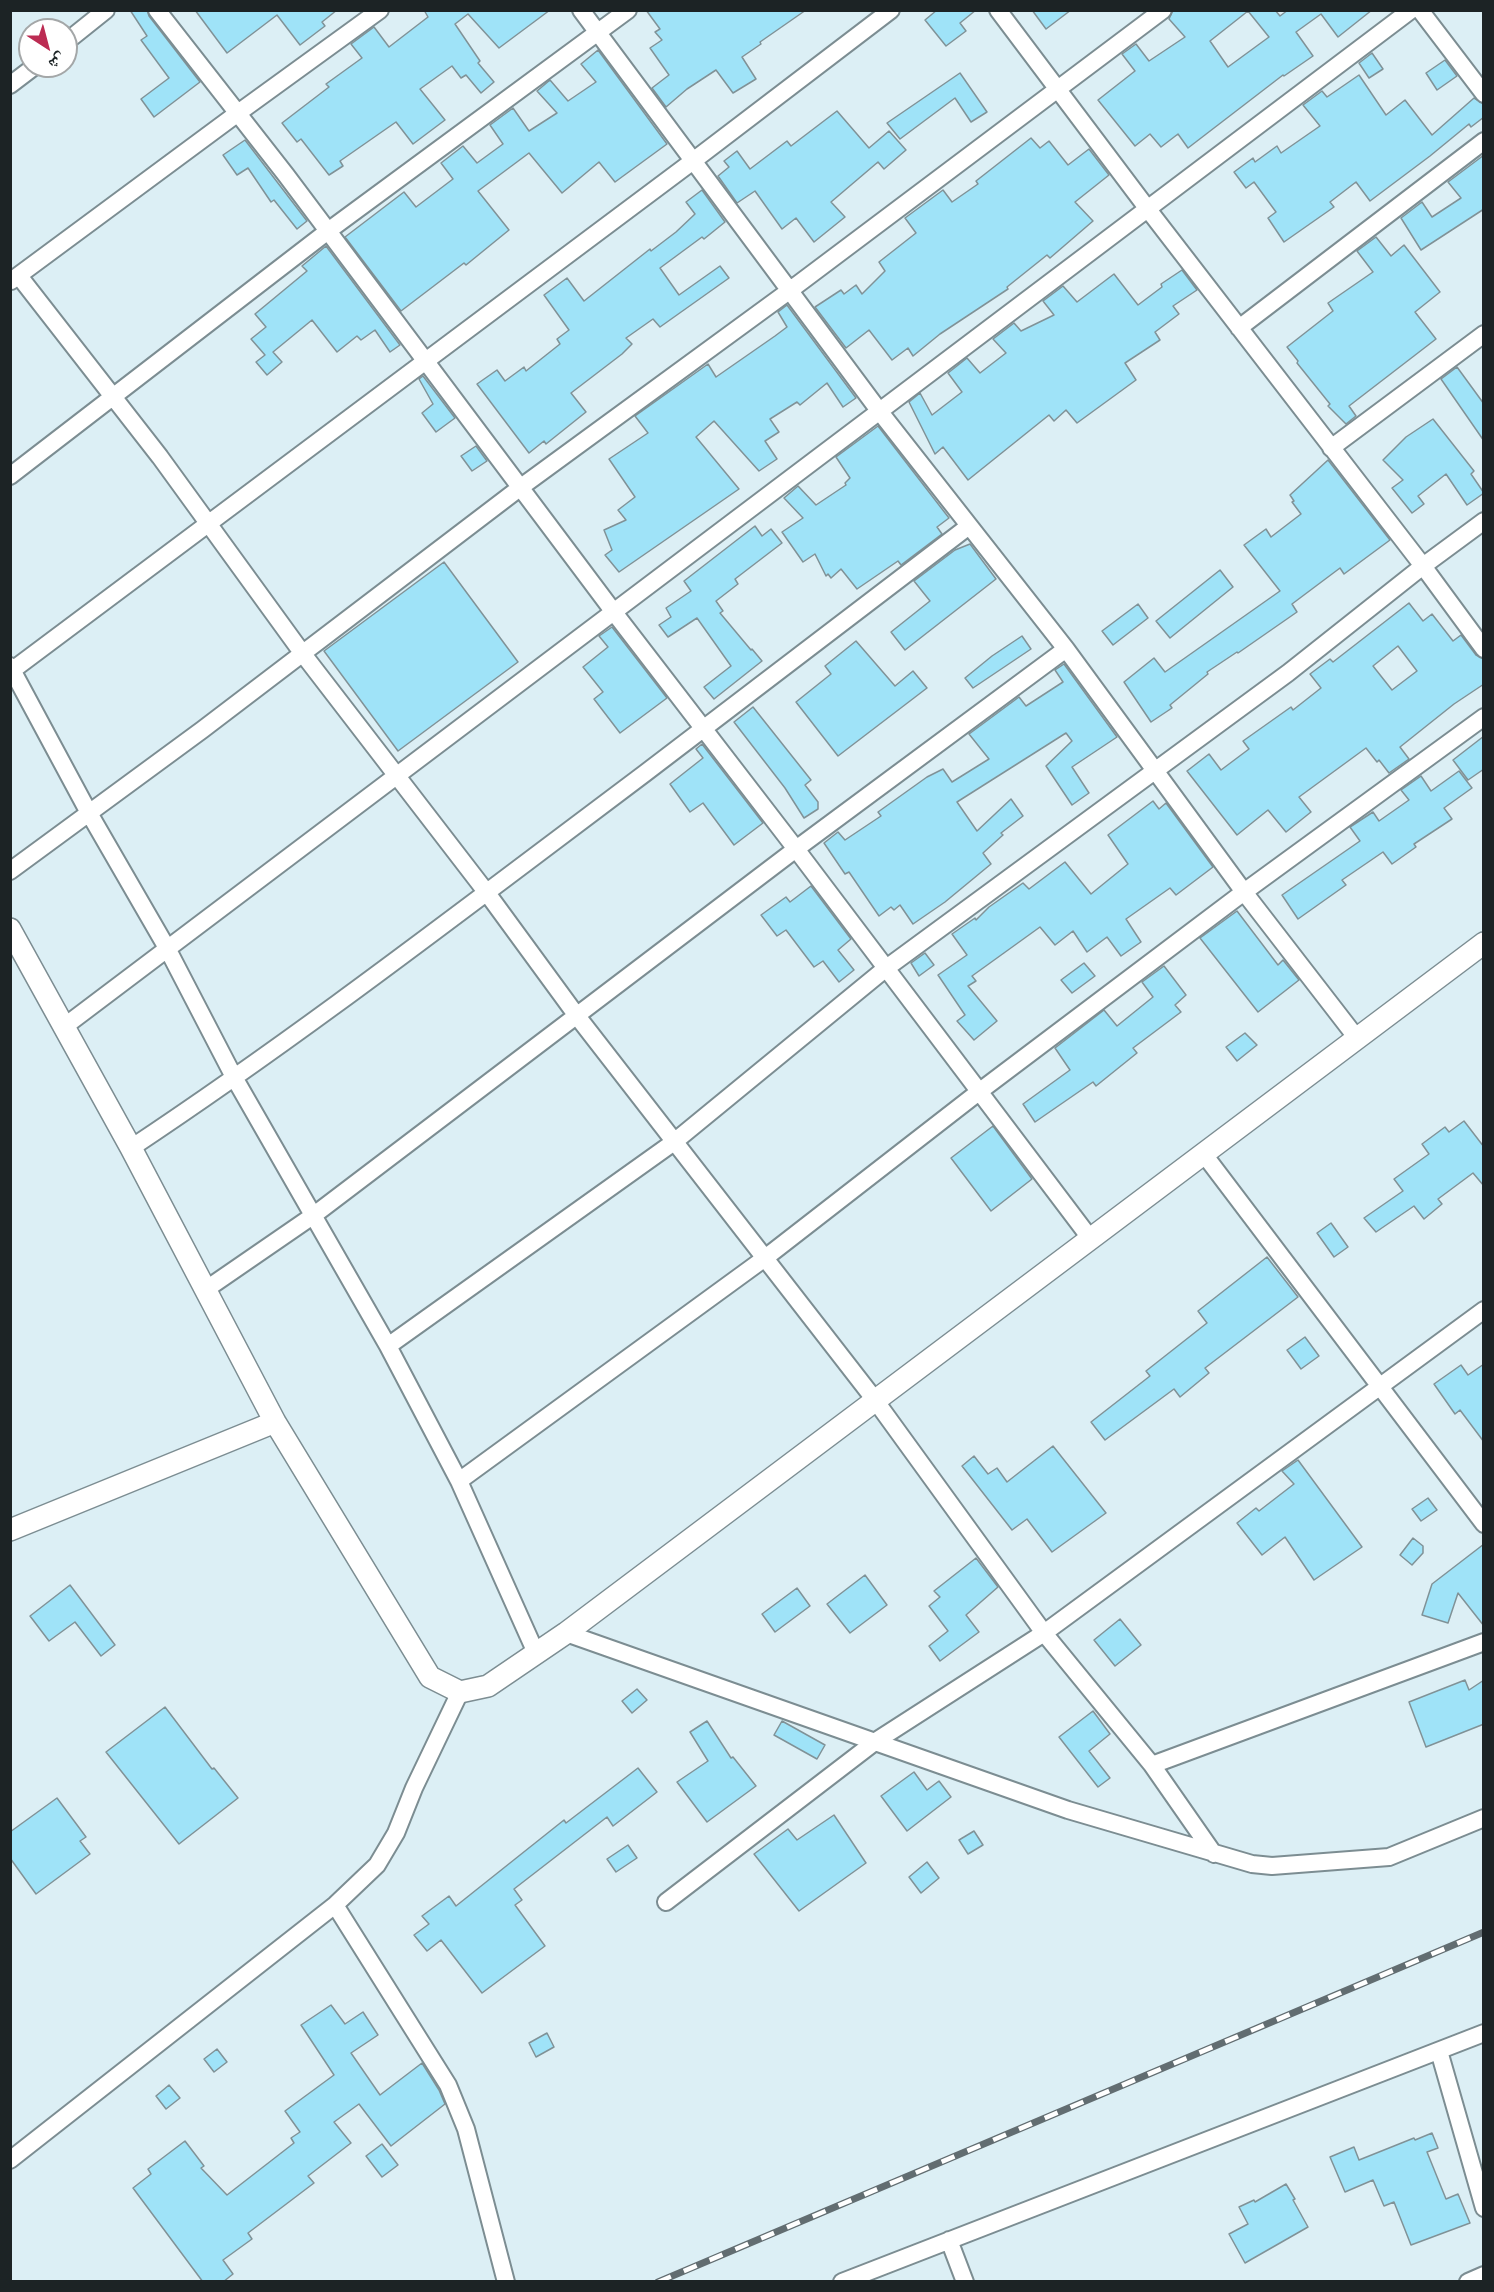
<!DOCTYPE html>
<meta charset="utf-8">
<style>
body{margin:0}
#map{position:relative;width:1494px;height:2292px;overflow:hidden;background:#dceff5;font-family:"Alegreya Sans","Noto Naskh Arabic",sans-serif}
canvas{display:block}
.frame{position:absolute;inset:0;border:12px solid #1c2325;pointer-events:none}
.north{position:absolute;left:18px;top:18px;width:60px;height:60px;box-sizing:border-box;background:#fff;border:2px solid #a4a7a8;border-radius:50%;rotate:144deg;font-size:16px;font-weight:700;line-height:24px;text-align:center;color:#1c2325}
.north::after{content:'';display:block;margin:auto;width:21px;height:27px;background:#bc2c53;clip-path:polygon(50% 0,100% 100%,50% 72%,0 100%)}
</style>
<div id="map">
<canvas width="1494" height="2292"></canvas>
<div class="frame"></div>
<div class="north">ش</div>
</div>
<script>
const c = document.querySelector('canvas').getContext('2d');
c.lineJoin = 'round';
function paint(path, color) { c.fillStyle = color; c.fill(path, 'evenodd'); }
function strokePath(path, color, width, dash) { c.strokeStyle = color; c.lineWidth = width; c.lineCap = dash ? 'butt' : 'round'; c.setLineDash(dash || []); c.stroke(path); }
const building = new Path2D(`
 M130,10H147L149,16L200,82L154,117L141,99L169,78L141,40L147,36Z
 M195,10H337L322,22L325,26L300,45L277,15L227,53Z
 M424,10H550L499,48L468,14L455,24L480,61L478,63L494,82L481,93L466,75L461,78L452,66L420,89L445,120L413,144L396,122L340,161L343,166L329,175L301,139L297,142L282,123L329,87L326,84L362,58L351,44L374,27L389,47L428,17Z
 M646,10H806L760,42L761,44L742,57L756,79L733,93L716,70L687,89L666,107L652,88L669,75L650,48L662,40L655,32L660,29Z
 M937,10H976L960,23L966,31L946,46L925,20Z
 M1032,10H1071L1046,29Z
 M1173,10H1275L1280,16L1288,10H1372L1338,37L1321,14L1296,32L1313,56L1284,76L1283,75L1188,148L1178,134L1161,147L1150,134L1135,146L1098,100L1135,71L1122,54L1136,44L1149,61L1185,37L1169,19ZM1248,11L1269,37L1228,67L1210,41Z
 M598,50L667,144L615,182L599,162L562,193L529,153L478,191L509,230L466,265L464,263L401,311L345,237L404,192L416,207L453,179L441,163L463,146L477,163L503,144L490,125L513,108L529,131L557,113L537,91L550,80L568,101L596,82L581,64Z
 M1372,53L1383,69L1369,78L1359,63Z
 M1445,60L1457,76L1437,90L1426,73Z
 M960,73L987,112L971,122L955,98L900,139L887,123Z
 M1359,75L1386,115L1405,100L1432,135L1474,98L1484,104V117L1471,127L1469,124L1430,156L1370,201L1356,182L1330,202L1334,207L1284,242L1268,218L1276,212L1254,182L1246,188L1234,172L1253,158L1255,162L1277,146L1281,153L1320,126L1303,105L1322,91L1327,97Z
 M837,111L869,148L889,131L906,150L884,169L878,162L831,202L845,217L814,242L796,218L782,229L755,191L737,203L718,176L729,167L724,161L737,151L750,169L787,141L791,146Z
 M1031,138L1040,148L1049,141L1068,165L1089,149L1109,175L1075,202L1093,221L1050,258L1047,255L1007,287L1008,289L940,334L913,356L908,348L892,360L869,330L846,348L815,307L841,290L844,294L856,285L862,294L885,271L879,262L916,233L905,218L943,190L952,202L978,184L976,181Z
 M245,140L307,221L297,229L274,200L271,202L248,168L237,175L223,155Z
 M1484,155V209L1421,250L1401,218L1422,202L1432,217L1461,198L1448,182Z
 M702,190L725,222L704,239L702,237L660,268L679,295L720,266L729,278L660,327L653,319L626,338L632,344L622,354L571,393L586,412L546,444L544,441L529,453L477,384L497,370L505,381L524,367L526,371L560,344L557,339L569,330L544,295L567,278L584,301L650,249L651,251L676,232L695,214L686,202Z
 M1376,237L1391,256L1404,245L1440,292L1415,312L1436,339L1349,406L1356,416L1346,424L1328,406L1330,404L1297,363L1298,361L1287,347L1333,311L1328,303L1373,272L1357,251Z
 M326,246L400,345L390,352L375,330L361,340L357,336L337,352L312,320L273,352L282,362L267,375L256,362L265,355L251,339L266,327L255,314L307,271L302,266Z
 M1182,270L1197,290L1173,306L1179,314L1155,332L1160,340L1125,363L1136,380L1077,423L1066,410L1054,421L1049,415L968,480L943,447L935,454L909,402L920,393L932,415L962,392L948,373L967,358L980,373L1006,353L993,339L1014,323L1021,331L1054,315L1043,301L1063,286L1077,302L1114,274L1138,305L1162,287L1161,284Z
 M787,305L856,398L843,407L827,383L800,405L797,402L770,419L779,432L765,441L777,459L759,471L714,421L696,437L739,489L619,572L605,555L612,550L604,530L626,520L618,510L635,497L609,459L648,433L635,416L708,364L716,377L775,336L787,327L778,312Z
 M1457,367L1484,404V441L1441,379Z
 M423,376L455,418L436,432L422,413L433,404L419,379Z
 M1433,419L1474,471L1471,474L1484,493L1467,505L1446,474L1418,496L1424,504L1412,513L1392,488L1403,480L1383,460L1406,437Z
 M878,426L949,518L937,527L942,534L901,565L898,561L857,589L841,569L831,578L828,574L826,576L815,554L803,562L782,532L803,518L784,498L798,486L816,505L846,485L845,483L850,478L836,457Z
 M476,446L487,461L472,471L461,456Z
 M1328,460L1390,540L1344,574L1340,568L1292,604L1297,612L1238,653L1237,652L1207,672L1208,674L1170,705L1172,708L1151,722L1124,682L1154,658L1165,672L1280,591L1244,545L1266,529L1271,537L1301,514L1292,502L1294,501L1290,495Z
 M755,526L762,536L771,529L782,543L735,579L738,584L716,601L723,611L720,613L751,650L752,649L762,661L714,699L704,687L731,666L697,618L668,637L659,625L671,617L666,608L691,591L684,581Z
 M970,544L996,579L905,650L891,632L930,601L914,581L955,550Z
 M444,562L518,662L398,751L324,651Z
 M1220,570L1233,587L1170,638L1156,621Z
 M1409,603L1423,621L1432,614L1453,641L1461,635L1476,655L1484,659V684L1454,704L1400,747L1409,759L1389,773L1379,760L1377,762L1366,748L1299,797L1311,812L1286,832L1268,810L1237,835L1187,771L1209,754L1221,770L1249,749L1243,741L1291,707L1293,710L1321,688L1310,674L1330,659L1333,662ZM1398,646L1417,671L1392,690L1373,666Z
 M1138,604L1148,618L1113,645L1102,631Z
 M612,627L667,698L620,733L594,699L603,692L583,667L608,647L599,636Z
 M1022,636L1031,649L973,688L965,678L992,656Z
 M856,641L895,686L913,671L927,688L838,756L796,702L831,674L825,666Z
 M1064,664L1117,737L1072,767L1089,793L1072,805L1046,766L1072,741L1066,733L957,802L977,831L1011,799L1023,816L1001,833L1003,835L983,853L991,864L945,902L913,924L900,905L894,910L891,907L879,916L849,872L845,874L824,843L838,832L845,840L881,816L878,812L927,777L943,769L952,782L989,759L969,734L1019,697L1026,706L1063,682L1055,670Z
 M753,707L811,780L805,785L818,802V809L804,818L785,788L734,722Z
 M1484,736V769L1468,780L1453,760Z
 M702,744L763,823L734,845L703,803L690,812L670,784L703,758L696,749Z
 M1459,771L1472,788L1444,808L1452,819L1414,844L1416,847L1392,864L1383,852L1342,880L1346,885L1298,919L1282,895L1360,841L1350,827L1373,812L1379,821L1409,800L1401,790L1421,776L1431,791Z
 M1153,801L1159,809L1166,803L1213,867L1176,895L1170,888L1126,919L1141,942L1121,956L1107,937L1087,952L1073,931L1055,945L1040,927L972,976L976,981L968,986L997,1021L974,1040L957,1021L965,1015L938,975L967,955L952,934L975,918L976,920L989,907L1023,883L1029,889L1065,862L1091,894L1128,864L1108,835Z
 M811,886L851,939L838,950L854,970L839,982L823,961L814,967L786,930L777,936L761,915L786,897L790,902Z
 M1237,911L1278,965L1283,960L1299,980L1258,1012L1200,938Z
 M925,953L934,965L919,976L911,963Z
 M1084,963L1095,976L1072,993L1061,980Z
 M1164,966L1186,995L1175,1005L1181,1012L1133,1048L1137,1053L1096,1086L1093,1082L1035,1122L1023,1104L1070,1070L1055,1048L1104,1010L1117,1026L1153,997L1142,982Z
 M1245,1033L1257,1045L1237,1061L1226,1047Z
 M1464,1121L1484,1147V1186L1473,1173L1438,1199L1442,1204L1424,1219L1414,1206L1376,1232L1364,1218L1403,1191L1394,1179L1429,1154L1422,1144L1445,1127L1449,1132Z
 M993,1126L1032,1179L991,1211L951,1158Z
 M1331,1223L1348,1247L1334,1257L1317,1233Z
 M1267,1257L1298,1297L1205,1368L1209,1373L1180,1397L1174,1389L1105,1440L1091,1422L1150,1376L1146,1371L1207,1323L1198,1311Z
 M1305,1337L1319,1356L1301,1369L1287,1350Z
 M1484,1364V1442L1460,1410L1455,1414L1434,1384L1461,1365L1468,1375Z
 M1053,1446L1106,1513L1052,1552L1027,1519L1012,1530L962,1466L974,1456L988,1474L997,1468L1007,1482Z
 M1298,1460L1362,1547L1314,1580L1285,1537L1262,1555L1237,1523L1256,1508L1259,1511L1294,1484L1282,1471Z
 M1428,1498L1437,1510L1421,1521L1412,1509Z
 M1413,1538L1423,1546V1553L1412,1565L1400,1555Z
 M1484,1544V1626L1458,1593L1448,1623L1422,1615L1432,1584Z
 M976,1558L998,1587L966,1615L979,1632L940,1661L929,1646L948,1631L929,1606L940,1597L934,1591Z
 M865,1575L887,1605L850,1633L827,1604Z
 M70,1585L115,1645L101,1656L75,1622L49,1641L30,1616Z
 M797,1588L810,1606L775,1632L762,1614Z
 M1120,1619L1141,1645L1115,1666L1094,1640Z
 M1465,1680L1469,1690L1484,1680V1724L1426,1747L1409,1702Z
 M637,1689L647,1700L632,1713L622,1701Z
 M165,1707L212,1769L214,1768L238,1798L179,1844L106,1752Z
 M1093,1711L1110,1734L1089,1751L1110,1778L1098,1787L1059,1737Z
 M707,1721L731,1758L733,1757L756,1786L707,1822L677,1782L708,1761L690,1732Z
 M782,1721L825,1745L817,1759L774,1735Z
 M638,1768L657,1792L613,1826L607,1817L514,1889L522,1900L515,1905L545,1946L482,1993L441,1940L427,1951L414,1935L429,1924L422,1916L449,1896L456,1906L564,1820L566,1823Z
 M914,1772L927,1790L939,1781L951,1797L907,1831L881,1796Z
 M57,1798L86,1837L80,1841L90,1854L36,1894L10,1858V1832Z
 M834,1815L866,1863L799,1911L754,1854L788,1829L797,1840Z
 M974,1831L983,1845L968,1854L959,1840Z
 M628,1845L637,1858L616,1872L607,1859Z
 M927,1862L939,1878L921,1893L909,1877Z
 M331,2005L345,2024L363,2012L378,2035L351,2053L380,2095L422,2063L439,2090L445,2104L391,2146L359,2104L334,2122L351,2143L308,2176L314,2183L248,2233L252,2239L223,2260L233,2274L223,2282H203L133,2188L151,2174L148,2169L185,2141L204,2166L201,2168L227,2195L294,2143L291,2138L300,2132L285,2111L334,2075L301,2025Z
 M547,2033L554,2047L536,2057L529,2043Z
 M217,2049L227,2062L214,2072L204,2059Z
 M169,2085L180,2098L166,2109L156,2096Z
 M1432,2133L1438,2148L1427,2152L1446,2199L1458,2194L1470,2223L1411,2245L1394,2202L1384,2206L1373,2180L1345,2192L1330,2157L1354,2147L1359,2160L1414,2138L1415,2140Z
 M382,2144L398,2165L382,2177L366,2156Z
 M1286,2184L1295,2199L1293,2200L1308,2227L1245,2263L1229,2234L1248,2224L1239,2207L1254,2200L1255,2202Z`);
const minor = new Path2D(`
 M157,10L286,175L613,611L796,849L1090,1238
 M581,10L880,412L1066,649L1244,892L1356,1037
 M998,10L1147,208L1423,566L1484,649
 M1420,10L1484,94
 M66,42L106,10
 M10,85L35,66
 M19,276L160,457L303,654L487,893L577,1016L875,1400L1044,1633L1152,1765L1214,1854
 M11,281L238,113L380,10
 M1239,328L1484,141
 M1331,448L1484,334
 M10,476L328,231L628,10
 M10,666L89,813L167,948L235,1079L388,1346L459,1481L536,1653
 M10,672L693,161L891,10
 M10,871L202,730L521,487L789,291L1163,10
 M65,1026L1411,10
 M131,1148C271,1055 405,954 539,853C683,745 826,636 969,526
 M1203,1153L1484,1524
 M205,1290L314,1215L796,849L1066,649
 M388,1346L674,1142L885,969L1288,673L1423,566L1484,521
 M459,1481L765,1258L980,1091L1244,892L1484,717
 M566,1633L1068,1810L1252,1864L1272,1866L1389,1857L1484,1818
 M1152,1765L1484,1642
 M666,1902L876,1741L1044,1633L1484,1310
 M335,1905L448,2085L466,2129L506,2282
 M1439,2051L1484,2208
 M10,2160L335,1905L377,1865L396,1833L414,1788L460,1692
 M949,2240L965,2282
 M842,2282L1484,2033
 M1468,2282L1484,2275`);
const tertiary = new Path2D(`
 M10,929L131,1148L275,1422L430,1677L460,1692L488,1686L566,1633L1484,943
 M10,1530L275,1422`);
const rail = new Path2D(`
 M658,2282L1484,1932`);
paint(building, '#9fe3f8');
strokePath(building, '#809297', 1.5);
strokePath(minor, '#7c8d92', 20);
strokePath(tertiary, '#7c8d92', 24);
strokePath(minor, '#fff', 16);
strokePath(tertiary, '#fff', 21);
strokePath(rail, '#626d71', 7);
strokePath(rail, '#fff', 4.5, [14]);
</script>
